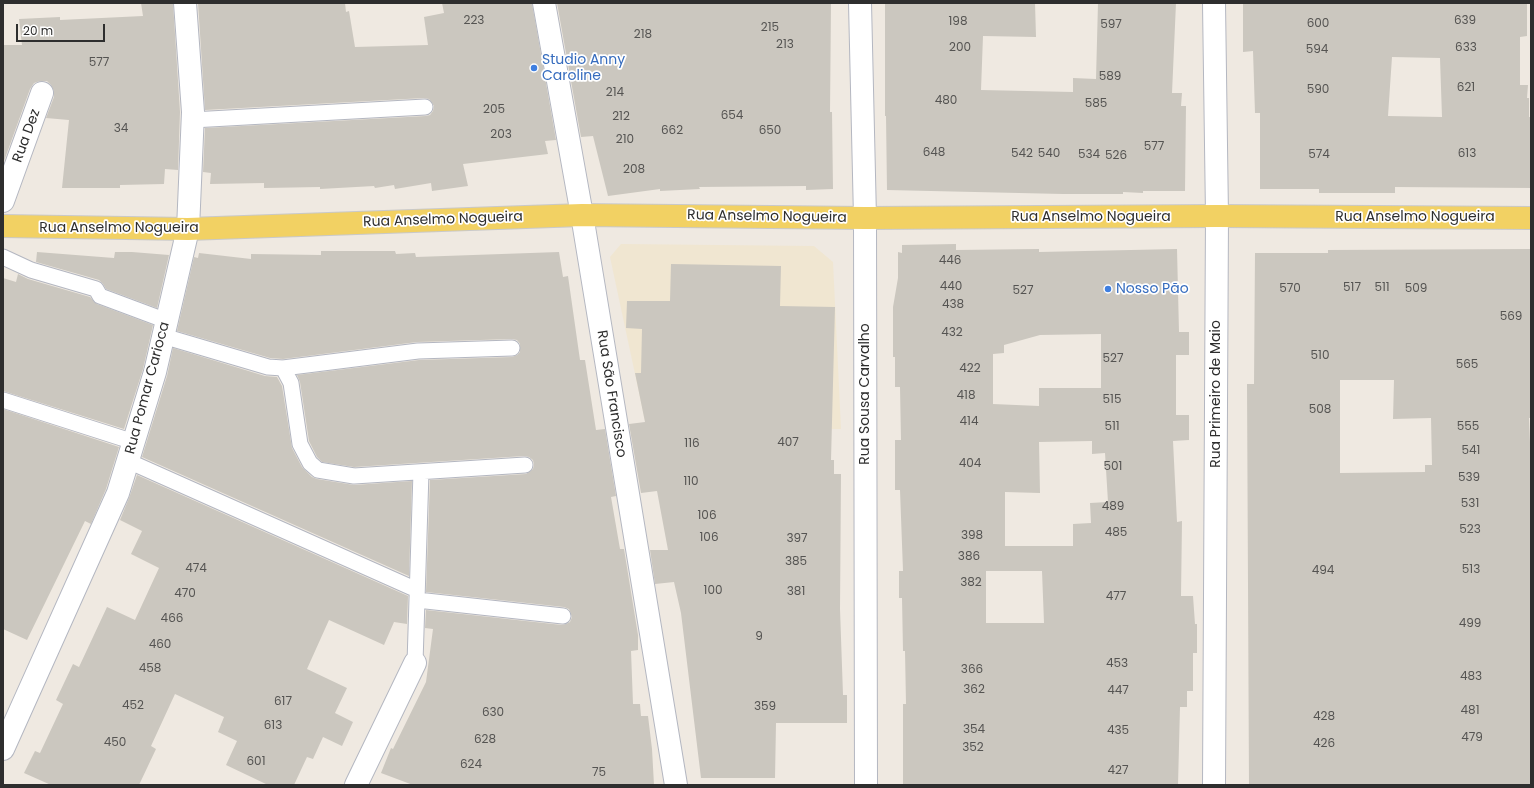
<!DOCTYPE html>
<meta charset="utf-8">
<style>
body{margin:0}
#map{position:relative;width:1534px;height:788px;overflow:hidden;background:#efe9e1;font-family:Poppins,sans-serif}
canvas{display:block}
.frame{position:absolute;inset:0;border:4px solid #2e2e2e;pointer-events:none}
.scale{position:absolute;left:16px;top:24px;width:89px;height:18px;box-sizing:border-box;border:2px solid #2e2e2e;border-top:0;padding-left:5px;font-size:12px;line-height:14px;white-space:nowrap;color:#2e2e2e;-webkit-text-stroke:3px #fff;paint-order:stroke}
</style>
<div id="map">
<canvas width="1534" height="788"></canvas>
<div class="frame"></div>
<div class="scale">20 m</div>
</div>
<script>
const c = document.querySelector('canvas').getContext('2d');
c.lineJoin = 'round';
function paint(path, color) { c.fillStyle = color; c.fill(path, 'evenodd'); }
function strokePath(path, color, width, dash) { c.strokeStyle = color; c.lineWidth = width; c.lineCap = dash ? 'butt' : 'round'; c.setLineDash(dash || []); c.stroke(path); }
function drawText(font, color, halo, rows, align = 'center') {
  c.font = font + ' Poppins,sans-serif'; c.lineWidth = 3.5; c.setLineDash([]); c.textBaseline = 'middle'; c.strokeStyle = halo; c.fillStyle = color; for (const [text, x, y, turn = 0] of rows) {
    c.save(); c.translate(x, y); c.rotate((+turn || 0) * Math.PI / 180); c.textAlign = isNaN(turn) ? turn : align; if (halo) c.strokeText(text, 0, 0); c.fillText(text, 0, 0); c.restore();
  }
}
const education = new Path2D(`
 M621,244L814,246L833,262L841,429L647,430L610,257Z`);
const building = new Path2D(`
 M141,3H173L180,112L178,170L165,169L164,184L120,185V188H62L69,120L46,118L54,97V91L51,85L47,81H40L34,83L30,89L3,164V45H22L19,19L60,17V20L143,16Z
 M198,3H345L346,12L349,11L355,47L428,45L424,17L444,13L442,3H532L556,140L545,141L548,154L463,164L468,186L432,191L431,183L395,189L394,185L375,188L374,186L320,189V187L264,188V183L210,184L211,173L203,172L205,128L426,116L430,115L433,111L434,106L429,99L424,98L205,110Z
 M557,3H831L830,112H832L833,189L806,190V186L699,187L700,189L660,191V189L608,196L593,136L581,137Z
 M885,3H1035L1036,37L983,36L981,90L1073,92V78L1096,79L1098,3H1176L1172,93H1182L1181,106H1186L1185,191H1143V193L1123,192V194H1063L887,190L886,116H885Z
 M1243,3H1527V36L1520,37V85H1528L1527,98H1529V117H1531V188L1395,187V193H1319V189H1260V113H1255L1253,51L1243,52ZM1392,57L1440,58L1442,117L1388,116Z
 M956,244V250L1039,249V252L1177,249L1179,332H1189V355H1176V415H1189V440L1173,441L1177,522L1182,521L1181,596H1193L1195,624H1197V653H1193V691H1187V707H1180L1178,785H903V704H906L905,651H903L902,598H899V571H903L900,490H895V440H901L900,387H895V357H893V307L898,278V252L902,253V245ZM1101,334V388H1039V406L993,404V354L1004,353V345L1040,335ZM1092,441V454L1105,453L1108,502L1090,503L1091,523L1073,524V546H1005V492L1040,493L1039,442ZM986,571H1042L1044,623H986Z
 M1531,249V418H1529L1531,466V785H1249L1247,384H1254L1255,253H1328V250ZM1340,380H1394L1393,419L1431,418L1432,465H1425V472L1340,473Z
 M321,251H395L396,254L415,253L416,257L559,252L563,277L568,276L580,360H585L596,430L605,429L616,496L611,497L620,549H624L638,635V650L631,651L633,704H640L641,716H648L652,749L654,785H413L381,773L391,748L393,749L426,682L433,629L425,628L426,610L562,625L566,624L570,622L572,617L569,609L564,607L426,592L430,480L526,474L533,469L534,465L533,460L529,457L524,456L354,467L322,462L317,457L309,441L300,382L297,375L419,360L512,357L517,355L520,352V344L517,340L512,339L417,342L283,359L270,358L177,331L194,257L198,258L199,253L251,259V254L321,255Z
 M37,252L114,258L115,252H132L169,255L157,308L106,289L103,284L99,280L36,262Z
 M671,264L781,266L780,306L835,307L831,460H834V474H841L840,609L843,695H847V723H776L775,778H701L681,613L674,582L655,584L650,550H668L657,491L641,493L629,424L645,422L635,373H641L642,329L626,328L627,301H670Z
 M18,274L28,279L90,297L97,304L153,325L143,369L124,429L3,391V278L16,282Z
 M173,348L265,376L277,377L282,386L292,448L302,467L312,477L317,479L354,485L412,481L409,576L142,457L167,376Z
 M3,409L119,447L106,489L91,524L85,521L27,640L3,629Z
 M137,475L408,596L407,624L394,622L384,645L329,620L307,669L347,688L335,713L353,722L342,746L323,737L313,759L307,757L294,785H268L226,765L237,741L218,732L224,717L175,694L151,746L156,749L139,785H51L24,773L35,751L40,753L63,704L56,700L73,664L79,667L107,607L135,620L159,568L131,554L142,531L120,520L129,498Z`);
const service = new Path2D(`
 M192,120L425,107
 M3,257L31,270L96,289L100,296L167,321
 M163,336L268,367L283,368L418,351L512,348
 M283,368L291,383L300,444L310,463L318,470L354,476L525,465
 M3,400L134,442
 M128,461L417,590
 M417,600L563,616
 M415,663L421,472`);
const minor = new Path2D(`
 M544,3L582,215L676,785
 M860,3L865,218L866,785
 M3,201L42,93
 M3,749L118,493L155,372L188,229L193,112L185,3
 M356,785L415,663
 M1214,785L1217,216L1214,3`);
const primary = new Path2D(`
 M3,226L188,229L582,215L865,218L1217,216L1531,218`);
const markers = [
 [534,68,4,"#3f7fe0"],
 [1108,289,4,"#3f7fe0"]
];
const numberNames = [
 ["223",474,21],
 ["639",1465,21],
 ["198",958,22],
 ["600",1318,24],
 ["597",1111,25],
 ["215",770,28],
 ["218",643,35],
 ["213",785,45],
 ["200",960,48],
 ["633",1466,48],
 ["594",1317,50],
 ["577",99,63],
 ["589",1110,77],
 ["621",1466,88],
 ["590",1318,90],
 ["214",615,93],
 ["480",946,101],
 ["585",1096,104],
 ["205",494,110],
 ["654",732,116],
 ["212",621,117],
 ["34",121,129],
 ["662",672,131],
 ["650",770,131],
 ["203",501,135],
 ["210",625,140],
 ["577",1154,147],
 ["648",934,153],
 ["542",1022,154],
 ["540",1049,154],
 ["613",1467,154],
 ["534",1089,155],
 ["574",1319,155],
 ["526",1116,156],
 ["208",634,170],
 ["446",950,261],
 ["440",951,287],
 ["517",1352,288],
 ["511",1382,288],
 ["570",1290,289],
 ["509",1416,289],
 ["527",1023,291],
 ["438",953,305],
 ["569",1511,317],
 ["432",952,333],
 ["510",1320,356],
 ["527",1113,359],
 ["565",1467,365],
 ["422",970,369],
 ["418",966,396],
 ["515",1112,400],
 ["508",1320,410],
 ["414",969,422],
 ["511",1112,427],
 ["555",1468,427],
 ["407",788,443],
 ["116",692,444],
 ["541",1471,451],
 ["404",970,464],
 ["501",1113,467],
 ["539",1469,478],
 ["110",691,482],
 ["531",1470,504],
 ["489",1113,507],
 ["106",707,516],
 ["523",1470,530],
 ["485",1116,533],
 ["398",972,536],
 ["106",709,538],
 ["397",797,539],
 ["386",969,557],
 ["385",796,562],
 ["474",196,569],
 ["513",1471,570],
 ["494",1323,571],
 ["382",971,583],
 ["100",713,591],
 ["381",796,592],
 ["470",185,594],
 ["477",1116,597],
 ["466",172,619],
 ["499",1470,624],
 ["9",759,637],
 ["460",160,645],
 ["453",1117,664],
 ["458",150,669],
 ["366",972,670],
 ["483",1471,677],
 ["362",974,690],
 ["447",1118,691],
 ["617",283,702],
 ["452",133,706],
 ["359",765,707],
 ["481",1470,711],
 ["630",493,713],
 ["428",1324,717],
 ["613",273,726],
 ["354",974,730],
 ["435",1118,731],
 ["479",1472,738],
 ["628",485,740],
 ["450",115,743],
 ["426",1324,744],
 ["352",973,748],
 ["601",256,762],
 ["624",471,765],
 ["427",1118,771],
 ["75",599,773]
];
const shopNames = [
 ["Studio Anny",542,60],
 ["Caroline",542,76],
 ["Nosso Pão",1116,289]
];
const streetNames = [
 ["Rua Dez",27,136,-70],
 ["Rua Anselmo Nogueira",767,217,1],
 ["Rua Anselmo Nogueira",1091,217],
 ["Rua Anselmo Nogueira",1415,217],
 ["Rua Anselmo Nogueira",443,220,-2],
 ["Rua Anselmo Nogueira",119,228],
 ["Rua Pomar Carioca",148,388,-75],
 ["Rua São Francisco",611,394,81],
 ["Rua Sousa Carvalho",865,394,-90],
 ["Rua Primeiro de Maio",1216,394,-90]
];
paint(education, '#f0e6d1');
paint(building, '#cbc7bf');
strokePath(service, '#b4b7c1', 17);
strokePath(minor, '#b4b7c1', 24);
strokePath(primary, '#c9c9c9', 24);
strokePath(service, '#fff', 15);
strokePath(minor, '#fff', 22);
strokePath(primary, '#f2d163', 22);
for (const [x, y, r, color] of markers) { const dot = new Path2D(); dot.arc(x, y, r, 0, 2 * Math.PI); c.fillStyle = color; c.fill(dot); strokePath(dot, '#fff', 1.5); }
drawText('12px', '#555452', null, numberNames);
drawText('14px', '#366cbe', '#fff', shopNames, 'left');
drawText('14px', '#2e2e2e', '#fff', streetNames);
</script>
